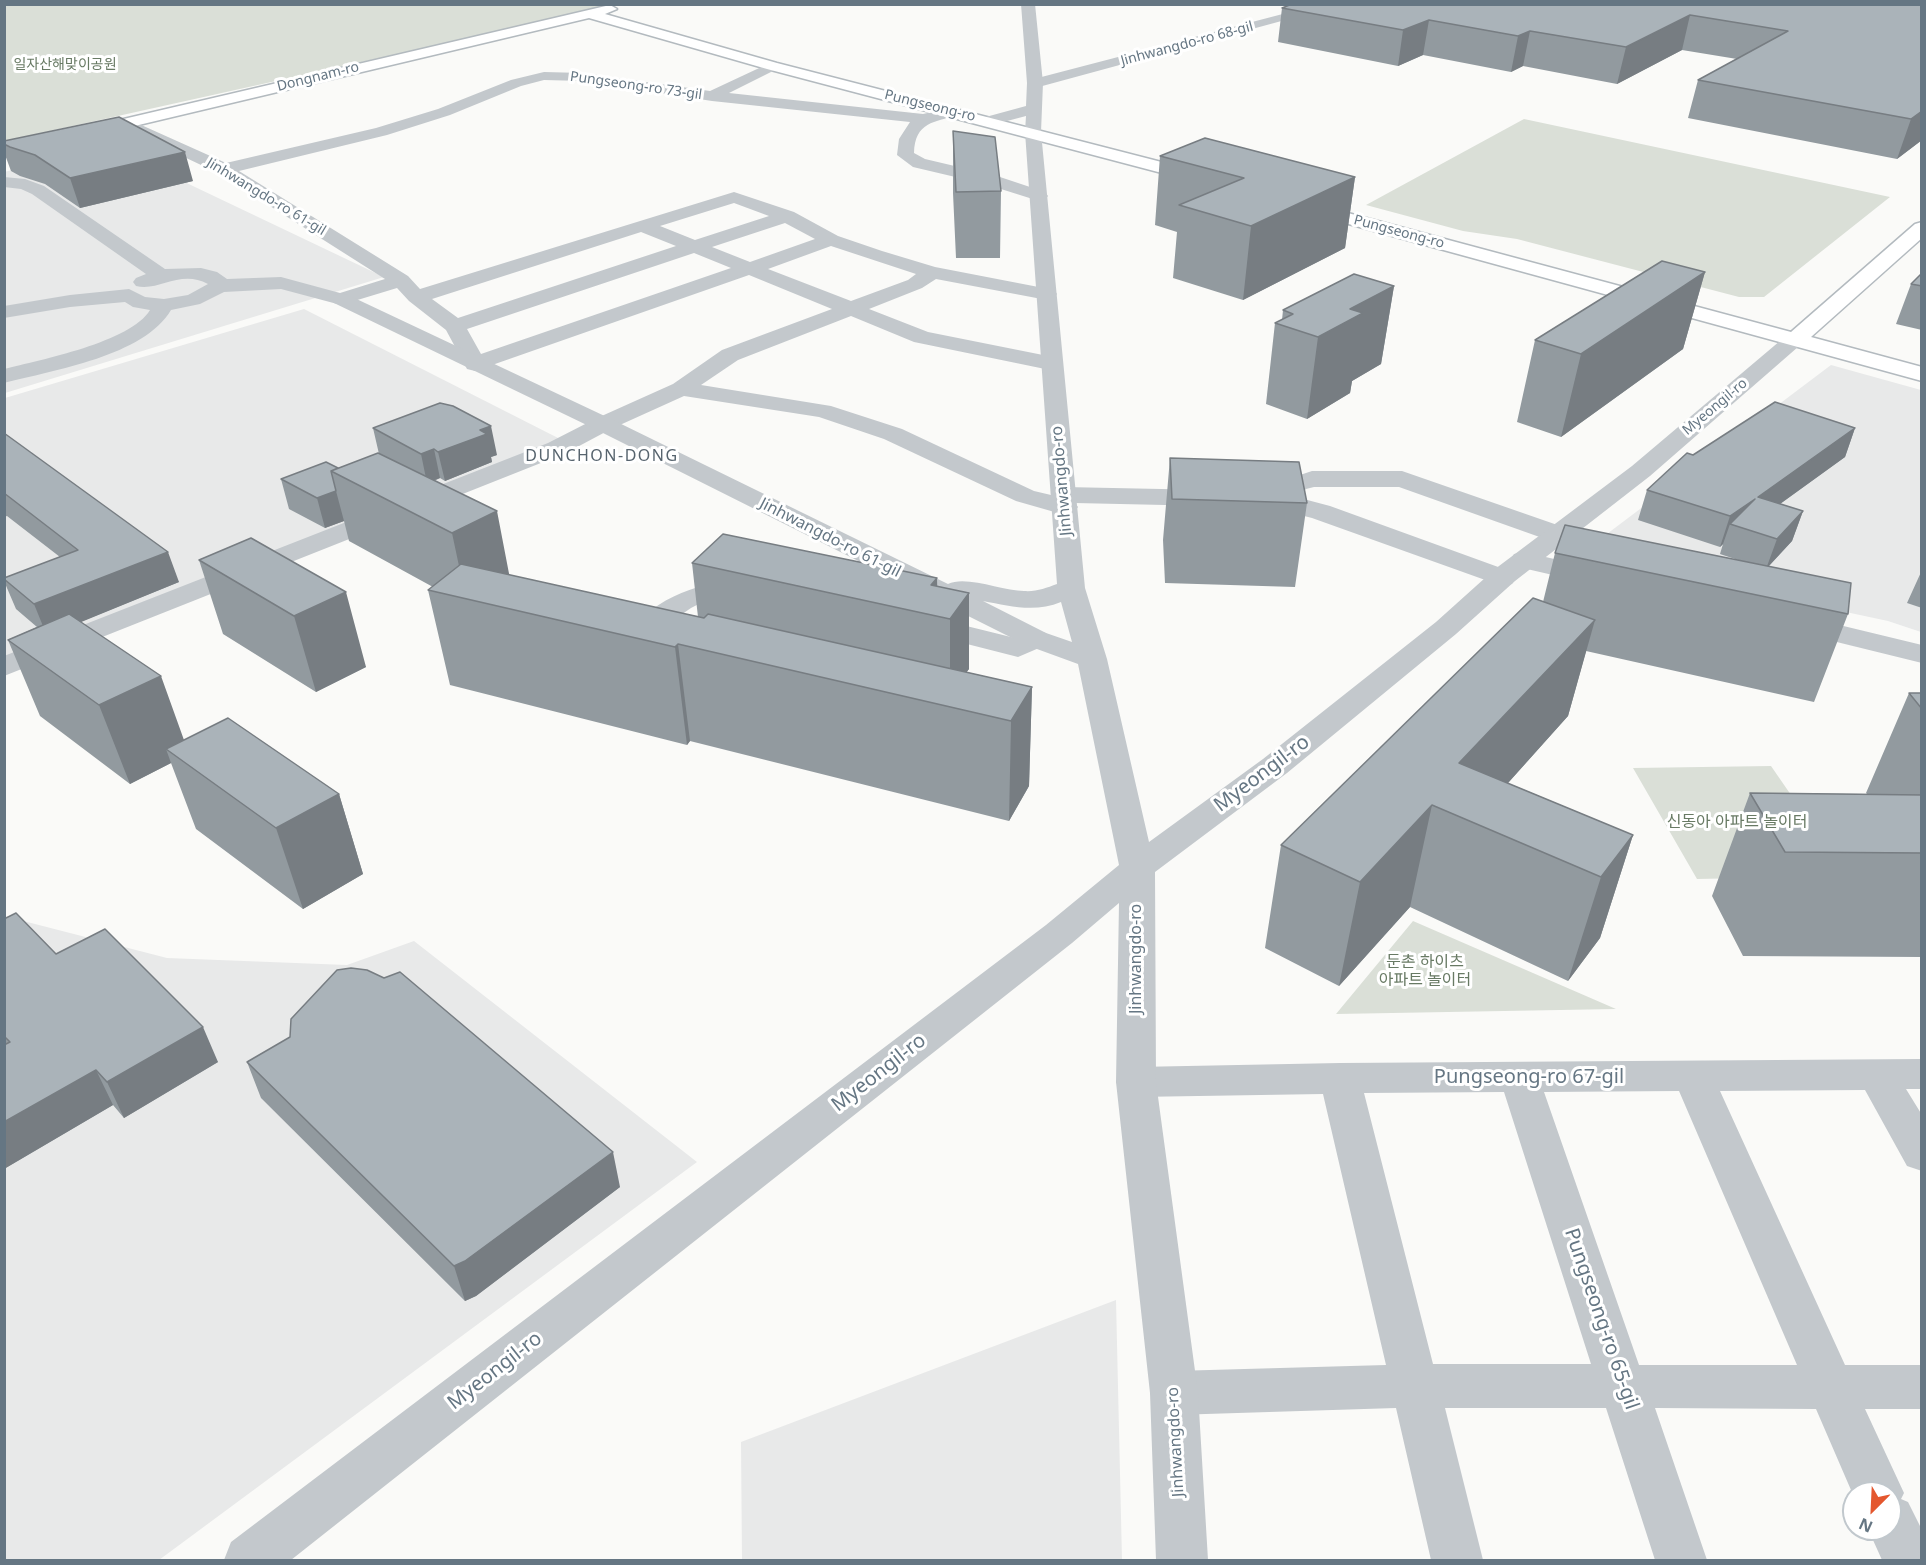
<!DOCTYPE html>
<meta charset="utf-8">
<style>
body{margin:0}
#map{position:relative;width:1926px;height:1565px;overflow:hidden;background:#fafaf8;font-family:"Noto Sans",sans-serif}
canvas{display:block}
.frame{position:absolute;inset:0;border:6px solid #657683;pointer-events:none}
.north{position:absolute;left:1842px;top:1481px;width:60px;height:60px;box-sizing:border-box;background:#fff;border:2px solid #c1c8cd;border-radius:50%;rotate:204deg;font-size:16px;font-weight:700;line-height:24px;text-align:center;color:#657683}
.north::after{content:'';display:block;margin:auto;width:21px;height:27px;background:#e4572e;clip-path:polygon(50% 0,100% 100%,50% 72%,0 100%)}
</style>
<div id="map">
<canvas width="1926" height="1565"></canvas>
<div class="frame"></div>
<div class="north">N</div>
</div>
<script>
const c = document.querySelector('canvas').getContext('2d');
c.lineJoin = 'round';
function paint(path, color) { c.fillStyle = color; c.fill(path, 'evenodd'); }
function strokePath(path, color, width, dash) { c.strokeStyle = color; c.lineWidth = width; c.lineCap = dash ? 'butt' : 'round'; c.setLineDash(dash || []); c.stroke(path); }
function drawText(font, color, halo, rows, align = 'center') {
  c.font = font + ' "Noto Sans","Noto Sans KR",sans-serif'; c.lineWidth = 6; c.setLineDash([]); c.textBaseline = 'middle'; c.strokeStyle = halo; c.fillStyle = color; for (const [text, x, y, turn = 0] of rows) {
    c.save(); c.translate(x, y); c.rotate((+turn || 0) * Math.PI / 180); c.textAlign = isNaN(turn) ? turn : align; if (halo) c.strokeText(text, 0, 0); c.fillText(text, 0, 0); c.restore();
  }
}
const built = new Path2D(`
 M111,147L384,277L5,393L4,172Z
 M304,309L562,440L5,659V398Z
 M1831,365L1921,390V632L1888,621L1579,555Z
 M4,916L167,958L347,965L414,941L697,1162L159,1560H5Z
 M1116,1300L1122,1560H742L741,1442Z`);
const green = new Path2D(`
 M4,5H619L5,141Z
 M1524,119L1890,197L1764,297H1739L1517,239L1463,231L1366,205Z
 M1771,766L1847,876L1697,879L1633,768Z
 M1413,921L1616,1009L1336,1014Z`);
const minor = new Path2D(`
 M1321,4H1344L1035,88L1027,83L1030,80Z
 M772,62L779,66L777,69L729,93L923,114L953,107L959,109L961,112L959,115C934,122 915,122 914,153L925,159L997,176L1045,192L1048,196L1045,200L1039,201L985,184L913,167L897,155L899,139L910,122L712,101L583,81L544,80L521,86L450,115L387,135L239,171L408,276L420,289L734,192L794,212L838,236L882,251L935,267L1054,290L1057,294L1054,298L1047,300L936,279L922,288L869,309L928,332L1058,358L1061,363L1058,368L1050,370L914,342L851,316L738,360L701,385L831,406L902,429L1034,491L1051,495L1055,490L1064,487L1210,490L1219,493L1223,498L1219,503L1210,506L1075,503L1078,507L1074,513L1065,515L1016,501L884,439L819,417L684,396L611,429L566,453L4,676V656L548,443L595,419L673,384L722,350L832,309L749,275L475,371L467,369L446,330L409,301L397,288L341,305L281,289L224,292L200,304L171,310C144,356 54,370 4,383V369C40,360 131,342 150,310L133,307L125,302L70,307L4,318V306L70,295L129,289L145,297L164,299L188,295L208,284C180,269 159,292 136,286L133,282L136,278L146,274L32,194L21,189L4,187V177L25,179L44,186L165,269L201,268L217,272L227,279L281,277L340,293L385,279L218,173L127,130L125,127L127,124H139L226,163L376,128L438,109L511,80L544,72L583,73L710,91ZM734,203L769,216L695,240L660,226ZM785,223L815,239L750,262L712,247ZM641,232L676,246L458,318L432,299ZM831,246L916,274L908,280L851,301L768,269ZM694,253L731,268L481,354L467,329Z
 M1312,471H1402L1566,528L1570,534L1566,540L1557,542L1548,540L1399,487H1314L1306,489L1296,497L1330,506L1512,572L1516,578L1512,584L1502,586L1312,518L1253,503L1249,498L1253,493L1272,492L1288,479Z
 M1524,552L1606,571L1610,577L1606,583L1596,585L1514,566L1510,560L1514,554Z
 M740,579L750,581L754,587L750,593C730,598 709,597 691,608C669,621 653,654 626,647L621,641C650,600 693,584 740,579Z
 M1798,615L1922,645V663L1788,630L1784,624L1788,618Z
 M926,616L1015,638L1036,630L1046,633L1051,639L1046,645L1018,657L916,631L912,625L916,619Z
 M1922,1059V1089H1906L1922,1115V1171L1907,1166L1865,1090L1720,1091L1845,1365H1922V1409H1865L1904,1493L1901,1499L1908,1502L1922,1530V1560H1882L1868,1529H1890V1493H1854V1497L1816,1409L1655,1408L1707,1560H1655L1606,1408H1445L1483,1560H1431L1396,1408L1174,1415L1157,1409L1150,1393L1157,1377L1174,1371L1386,1365L1323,1094L1136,1097L1122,1093L1116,1082L1122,1071L1136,1067L1340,1063ZM1679,1091L1797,1365H1639L1544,1092ZM1504,1092L1591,1364H1433L1364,1093Z`);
const tertiary = new Path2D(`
 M1021,4H1035L1043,83L1041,132L1085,588L1107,659L1149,842L1263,759L1436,622L1495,569L1632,466L1787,335L1795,333L1803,335L1806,340L1650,476L1515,581L1456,634L1287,773L1155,872L1156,1082L1198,1393L1208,1560H1156L1150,1393L1116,1082L1119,903L1072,943L291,1560H224L231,1542L1046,925L1119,865L1078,664L1026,645L595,429L334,303L331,299L334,295L341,293L348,295L611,419L948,584C966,575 1003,591 1024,591C1036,592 1046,588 1057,584L1025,132L1026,116L988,126L980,121L982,118L1026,106L1027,83ZM983,601C1009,606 1035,613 1061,602L1072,642L1046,633Z`);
const secondary = new Path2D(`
 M610,5L617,9L605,14L777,63L1208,174L1211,178L1208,182H1196L767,69L589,18L4,157V147Z
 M1307,202L1791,332L1915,224L1922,222V238L1811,337L1922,367V381L1301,211L1298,207L1301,203Z`);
const wall = new Path2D(`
 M1922,4V140L1897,159L1688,118L1698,80L1737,59L1682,50L1617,84L1523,66L1511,72L1423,55L1398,66L1278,42L1282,8Z
 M953,131L1001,191L1000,258H956L953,193Z
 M4,141L193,181L80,208L45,184L20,176L11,171L4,152Z
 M1160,156L1355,177L1345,248L1243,300L1173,278L1177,232L1155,225Z
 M1705,272L1683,349L1561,437L1517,422L1535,340Z
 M1922,273V330L1896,324L1911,284Z
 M1394,286L1381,364L1352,381L1350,393L1307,419L1266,404L1275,323L1282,320L1283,310Z
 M373,428L497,455L491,457L492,462L445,481L440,478L434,481L510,575L698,617L692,563L937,587L969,593V669L966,672L1032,687L1029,786L1009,821L690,741L687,745L450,685L428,590L433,587L349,541L344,521L325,528L289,509L281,479L338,468L379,454Z
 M1855,428L1845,457L1780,504L1803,511L1792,541L1769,566L1848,614L1814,702L1586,651L1568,716L1508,783L1633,835L1600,938L1568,981L1410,907L1339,986L1265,948L1281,845L1543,602L1555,553L1738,560L1720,554L1723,544L1720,547L1638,520L1647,490L1693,455Z
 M4,433L179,582L80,622L184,741L339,794L363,874L303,909L196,829L171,763L130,784L40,716L8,640L37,627L16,609L4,581V578L60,557L7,516L4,517Z
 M1170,458L1307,503L1295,587L1165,583L1163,540Z
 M251,538L366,667L316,692L223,634L199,560Z
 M1922,570V608L1907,603Z
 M1909,693H1922V957L1743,956L1712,896L1750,793L1867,794L1866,793Z
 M4,919L56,954L218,1062L124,1118L113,1105L4,1169Z
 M247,1062L620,1187L476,1296L465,1301L261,1098Z`);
const shadedWall = new Path2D(`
 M1690,15L1682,50L1617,84L1626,47Z
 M1429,20L1423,55L1398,66L1403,30Z
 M1530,31L1523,66L1511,72L1518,36Z
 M1922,111V140L1897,159L1911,119Z
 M185,152L193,181L80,208L70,178Z
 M1355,177L1345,248L1243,300L1251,226Z
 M1705,272L1683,349L1561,437L1581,354Z
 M1394,286L1381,364L1352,381L1350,393L1307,419L1318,337L1350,309Z
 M491,426L497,455L491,457L492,462L445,481L438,452L480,430Z
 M1855,428L1845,457L1748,527L1758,497Z
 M434,449L440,478L427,483L421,454Z
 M336,491L344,521L325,528L317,498Z
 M1755,499L1730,524L1723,544L1720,547L1730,516Z
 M497,511L511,584L466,599L452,533Z
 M1803,511L1792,541L1766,569L1777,539Z
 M168,552L179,582L47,636L34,604Z
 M937,578L938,616L931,585Z
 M346,592L366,667L316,692L294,616Z
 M969,593V669L950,695V619Z
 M1595,620L1568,716L1473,822L1459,763Z
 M678,644L690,741L687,745L675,647Z
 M161,676L189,754L166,749L171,763L130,784L99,705Z
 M1032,687L1029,786L1009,821L1011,721Z
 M339,794L363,874L303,909L276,828Z
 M1432,805L1410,907L1339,986L1360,882Z
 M1633,835L1600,938L1568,981L1601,877Z
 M203,1027L218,1062L124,1118L107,1082Z
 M96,1070L113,1105L4,1169V1122Z
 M613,1152L620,1187L476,1296L465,1301L454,1266Z`);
const building = new Path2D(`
 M1292,4H1922V111L1911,119L1698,80L1788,31L1690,15L1626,47L1530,31L1518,36L1429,20L1403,30L1282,8Z
 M119,117L185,152L70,178L35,155L10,147L4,144V141Z
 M953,131L995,137L1001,191L956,192Z
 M1205,138L1355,177L1251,226L1179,205L1244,178L1160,156Z
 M1662,261L1705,272L1581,354L1535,340Z
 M1922,273V286L1911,284Z
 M1354,274L1394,286L1350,309L1363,313L1318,337L1275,323L1293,314L1283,310Z
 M1775,402L1855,428L1758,497L1803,511L1777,539L1730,524L1755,499L1730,516L1647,490L1687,453L1693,455Z
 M440,403L453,406L491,426L480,430L487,434L438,452L434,449L421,454L373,428Z
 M4,433L168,552L34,604L4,579V578L78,550L4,493Z
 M378,453L497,511L452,533L331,471Z
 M1170,458L1299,462L1307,503L1172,499Z
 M326,462L338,468L331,471L336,491L317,498L281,479Z
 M1565,525L1851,583L1848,614L1555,553Z
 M723,534L937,578L931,585L969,593L950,619L692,563Z
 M251,538L346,592L294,616L199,560Z
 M461,564L704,618L708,614L1032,687L1011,721L678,644L675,647L428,590Z
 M1533,598L1595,620L1459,763L1633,835L1601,877L1432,805L1360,882L1281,845Z
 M69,614L161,676L99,705L8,640Z
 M1909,693H1922V709Z
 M228,718L339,794L276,828L166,749Z
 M1750,793L1922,795V853L1785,852Z
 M16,913L56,954L105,929L203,1027L107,1082L96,1070L4,1122V1045L10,1042L4,1036V919Z
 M351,968L367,970L384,978L400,972L613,1152L465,1261L454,1266L247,1062L290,1037L291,1019L337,970Z`);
const farStreetnames = [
 ["Jinhwangdo-ro 68-gil",1187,44,-15],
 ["Dongnam-ro",318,77,-14],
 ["Pungseong-ro 73-gil",636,86,8],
 ["Pungseong-ro",930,106,14],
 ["Jinhwangdo-ro 61-gil",266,197,31],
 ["Pungseong-ro",1399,232,15],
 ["Myeongil-ro",1715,407,-40]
];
const farParknames = [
 ["일자산해맞이공원",65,65]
];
const farQuarternames = [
 ["DUNCHON-DONG",602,456]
];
const streetNames = [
 ["Jinhwangdo-ro",1062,481,-95],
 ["Jinhwangdo-ro 61-gil",830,538,27],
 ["Jinhwangdo-ro",1136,959,-90],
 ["Jinhwangdo-ro",1176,1442,-93]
];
const parkNames = [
 ["신동아 아파트 놀이터",1737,822],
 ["둔촌 하이츠",1425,962],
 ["아파트 놀이터",1425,980]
];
const nearStreetnames = [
 ["Myeongil-ro",1262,774,-37],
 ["Myeongil-ro",879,1073,-38],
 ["Pungseong-ro 67-gil",1529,1077],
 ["Pungseong-ro 65-gil",1601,1319,71],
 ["Myeongil-ro",495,1371,-38]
];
paint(built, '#e8e9e9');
paint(green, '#dadfd7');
strokePath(secondary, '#b3babf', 3);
paint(minor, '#c3c8cc');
paint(tertiary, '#c3c8cc');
paint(secondary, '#fff');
paint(wall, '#929a9f');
paint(shadedWall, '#777d82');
paint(building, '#aab3b9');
strokePath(building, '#777d82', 1.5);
drawText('14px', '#657683', '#fff', farStreetnames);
drawText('14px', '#687a64', '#fff', farParknames);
c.letterSpacing = '1.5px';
drawText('16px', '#57646e', '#fff', farQuarternames);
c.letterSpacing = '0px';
drawText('16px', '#657683', '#fff', streetNames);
drawText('16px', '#687a64', '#fff', parkNames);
drawText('20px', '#657683', '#fff', nearStreetnames);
</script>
